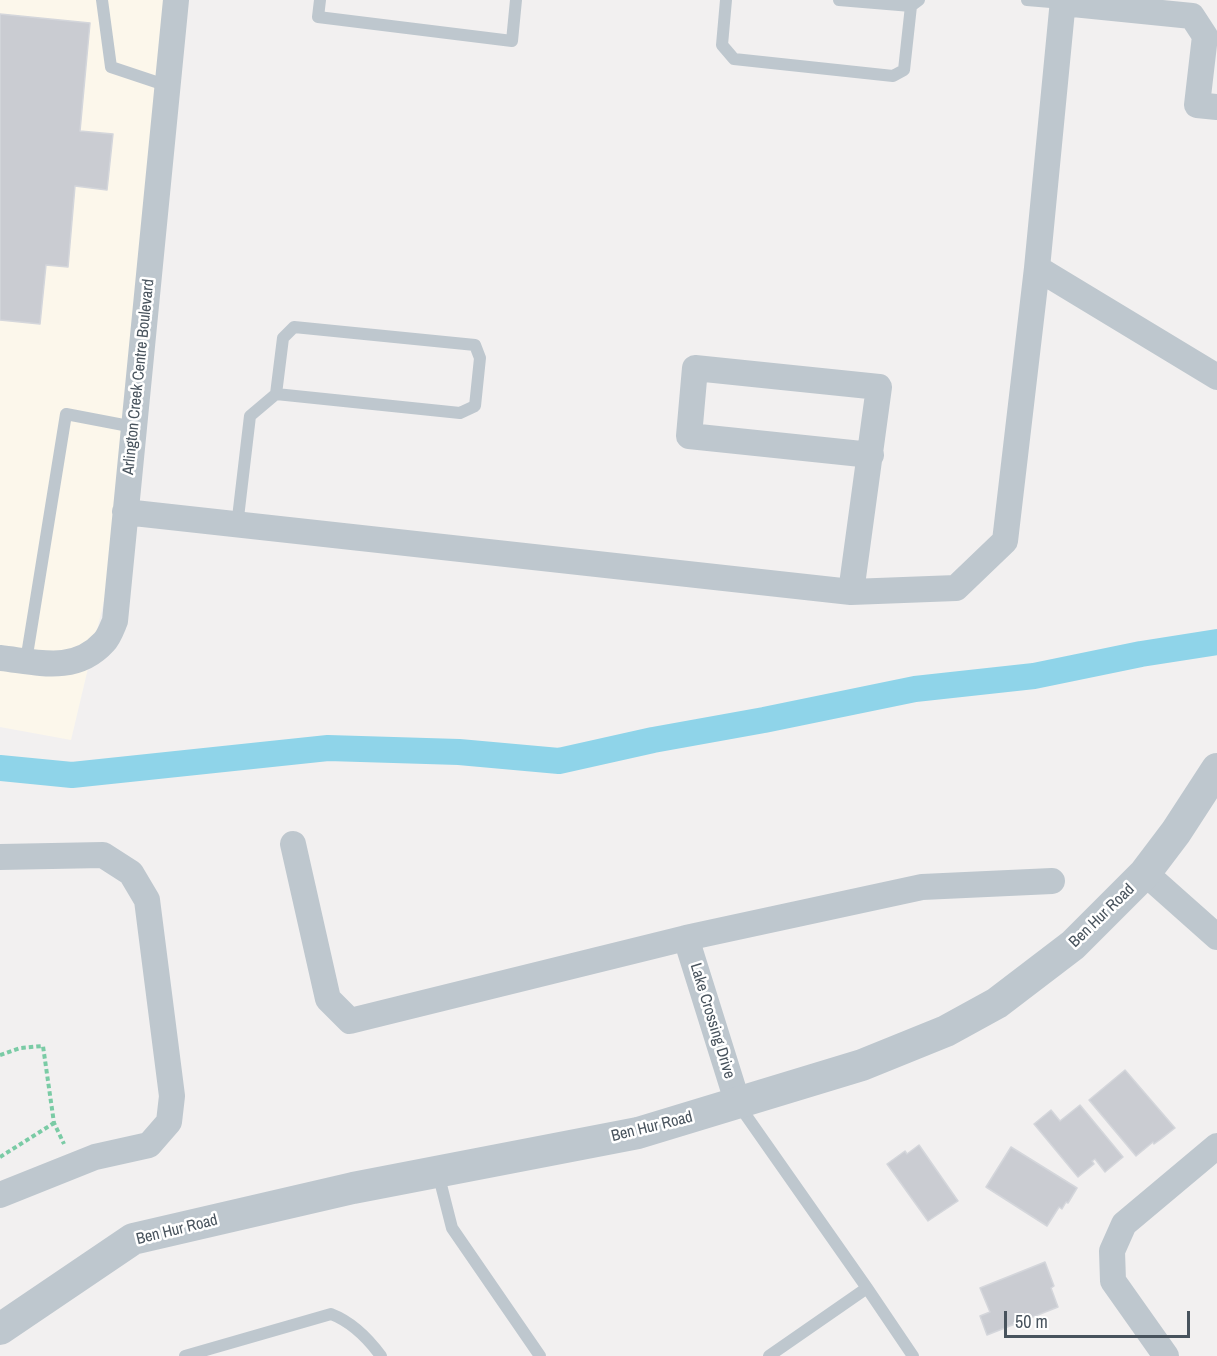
<!DOCTYPE html>
<style>
body{margin:0}
#map{position:relative;width:1217px;height:1356px;overflow:hidden;background:#f2f0f0;font-family:"Archivo Narrow",sans-serif}
canvas{display:block}
.scale{position:absolute;left:1004px;top:1311px;width:186px;height:27px;box-sizing:border-box;border:3px solid #48535d;border-top:0;padding-left:8px;font-size:18px;line-height:21px;white-space:nowrap;color:#48535d;-webkit-text-stroke:4px #fff;paint-order:stroke}
</style>
<div id="map">
<canvas width="1217" height="1356"></canvas>
<div class="scale">50 m</div>
</div>
<script>
const c = document.querySelector('canvas').getContext('2d');
c.lineJoin = 'round';
function paint(path, color) { c.fillStyle = color; c.fill(path, 'evenodd'); }
function strokePath(path, color, width, dash) { c.strokeStyle = color; c.lineWidth = width; c.lineCap = dash ? 'butt' : 'round'; c.setLineDash(dash || []); c.stroke(path); }
function drawText(font, color, halo, rows, align = 'center') {
  c.font = font + ' "Archivo Narrow",sans-serif'; c.lineWidth = 5; c.setLineDash([]); c.textBaseline = 'middle'; c.strokeStyle = halo; c.fillStyle = color; for (const [text, x, y, turn = 0] of rows) {
    c.save(); c.translate(x, y); c.rotate((+turn || 0) * Math.PI / 180); c.textAlign = isNaN(turn) ? turn : align; if (halo) c.strokeText(text, 0, 0); c.fillText(text, 0, 0); c.restore();
  }
}
const commercial = new Path2D(`
 M0,0H176L125,512L71,740L0,727Z`);
const canal = new Path2D(`
 M0,768L72,775L328,748L459,752L559,761L653,740L764,720L915,689L1034,676L1141,654L1217,642`);
const building = new Path2D(`
 M0,14L90,23L80,131L113,134L107,190L75,186L68,267L46,265L40,324L0,320Z
 M1125,1070L1175,1128L1161,1139L1154,1144L1153,1142L1136,1156L1089,1100Z
 M1080,1105L1123,1157L1105,1172L1095,1159L1092,1161L1094,1164L1078,1177L1034,1124L1051,1110L1060,1121Z
 M919,1145L958,1201L928,1221L887,1164L905,1151L907,1154Z
 M1011,1147L1077,1188L1068,1203L1066,1202L1062,1209L1059,1207L1047,1226L986,1187Z
 M1045,1262L1054,1286L1051,1288L1058,1307L987,1335L980,1316L990,1312L980,1288Z`);
const path = new Path2D(`
 M0,1055L20,1048L43,1046L54,1123L64,1144
 M0,1157L54,1123`);
const service = new Path2D(`
 M102,0L111,67L168,86
 M320,0L318,17L512,41L516,0
 M726,0L722,45L734,59L893,76L904,70L911,6
 M839,0L911,6L919,0
 M1027,0L1063,3
 M237,526L250,416L276,394L283,338L294,327L475,345L480,358L475,406L460,413L276,394
 M26,661L66,414L134,427
 M738,1104L867,1288L913,1356
 M438,1173L452,1228L540,1356
 M185,1356L331,1314C352,1322 367,1337 381,1356
 M769,1356L867,1288`);
const minor = new Path2D(`
 M1063,3L1192,16L1205,36L1197,105L1217,107
 M1037,268L1217,377
 M125,512L851,592L956,588L1005,541L1037,268L1063,0
 M851,592L879,387L695,368L689,436L871,455
 M0,658C37,662 75,674 104,642C109,637 112,628 115,621L176,0
 M293,844L328,999L350,1021L686,938L922,887L1052,881
 M0,857L103,855L131,873L147,900L172,1096L169,1122L149,1145L95,1157L0,1195
 M1145,873L1217,937
 M686,938L738,1104
 M1166,1356L1113,1281L1112,1251L1124,1224L1217,1146`);
const tertiary = new Path2D(`
 M0,1329L133,1239L353,1188L638,1133L862,1065L946,1031L997,1003L1073,945L1145,873L1176,832L1217,769`);
const streetNames = [
 ["Arlington Creek Centre Boulevard",139,377,-84],
 ["Ben Hur Road",1102,916,-44],
 ["Lake Crossing Drive",712,1021,73],
 ["Ben Hur Road",652,1127,-14],
 ["Ben Hur Road",177,1230,-14]
];
paint(commercial, '#fcf7eb');
strokePath(canal, '#8fd4e9', 26);
paint(building, '#caccd2');
strokePath(building, '#d4d6db', 1.5);
strokePath(path, '#7acba5', 4, [4.5, 3]);
strokePath(service, '#bec7ce', 12);
strokePath(minor, '#bec7ce', 26);
strokePath(tertiary, '#bec7ce', 32);
drawText('16px', '#48535d', '#fff', streetNames);
</script>
